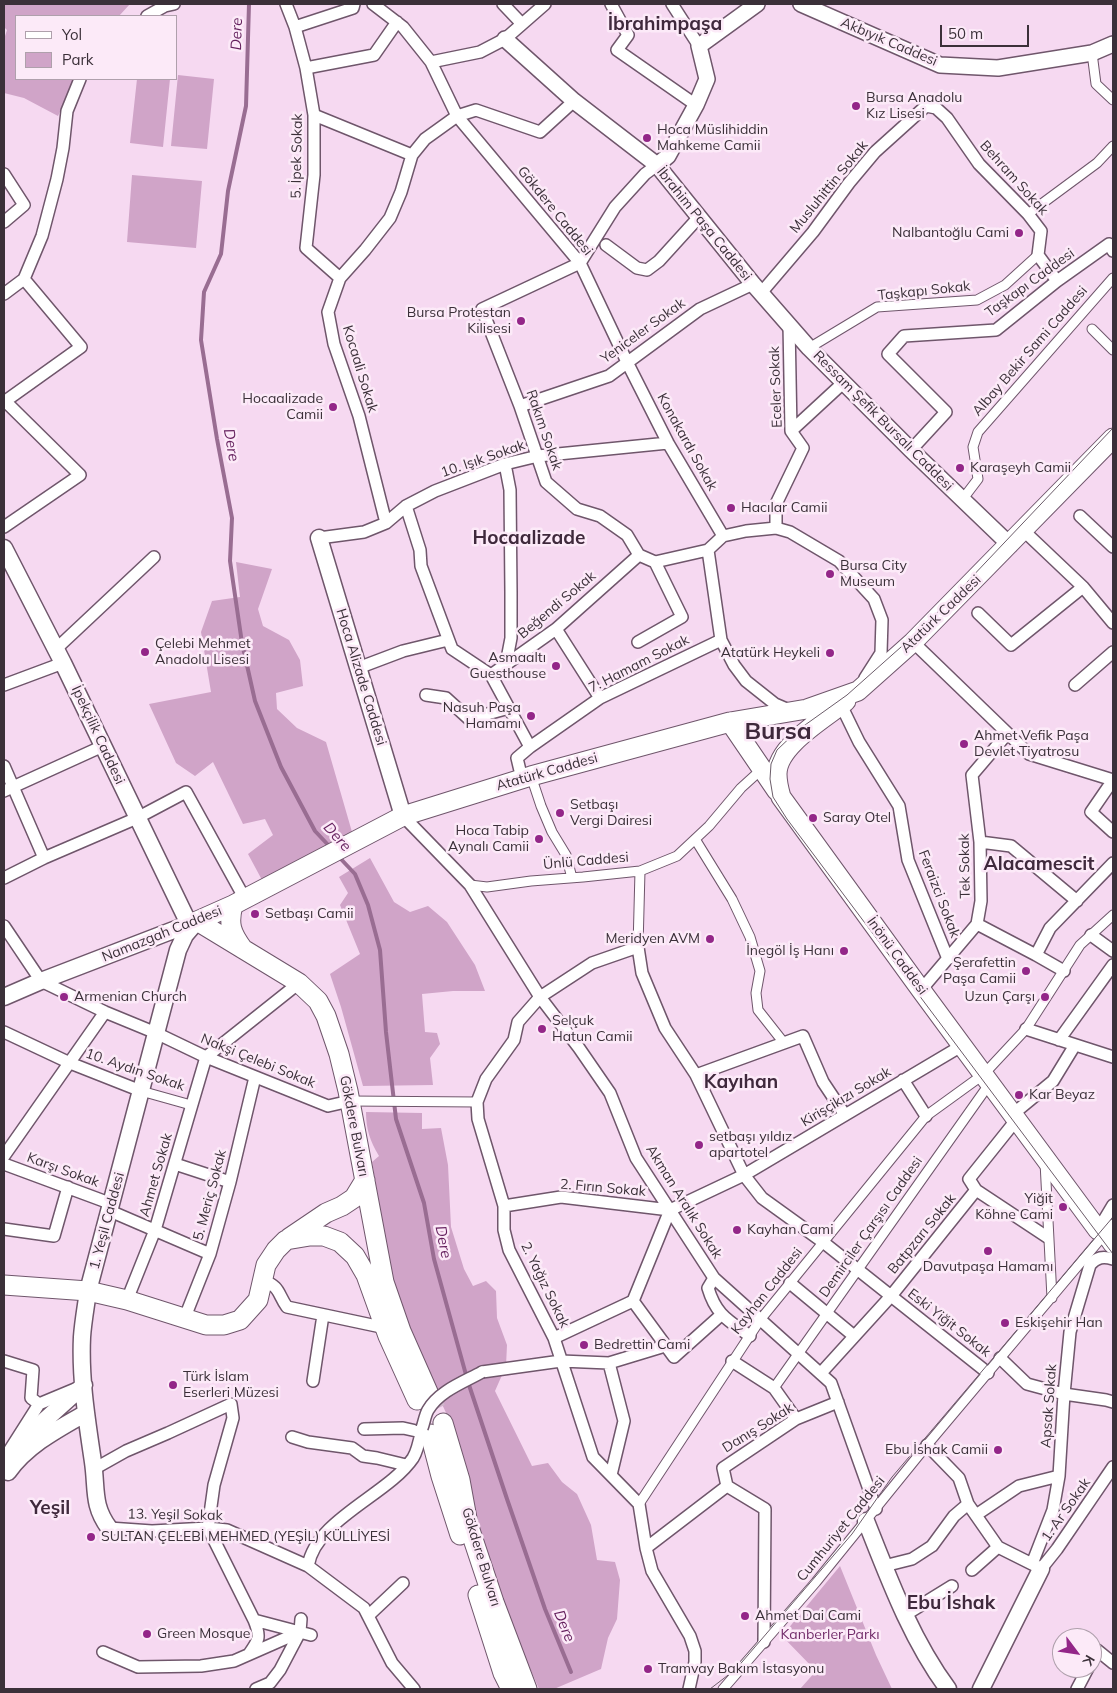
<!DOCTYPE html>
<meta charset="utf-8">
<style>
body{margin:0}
#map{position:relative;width:1117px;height:1693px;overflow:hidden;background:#f6d9f1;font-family:Mulish,sans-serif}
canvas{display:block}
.frame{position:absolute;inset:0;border:5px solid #3b3039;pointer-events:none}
.legend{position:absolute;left:15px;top:15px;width:162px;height:65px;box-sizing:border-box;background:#fceaf8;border:1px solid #afa0ac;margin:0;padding:6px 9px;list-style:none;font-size:15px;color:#3b3039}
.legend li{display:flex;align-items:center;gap:10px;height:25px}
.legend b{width:25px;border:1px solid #afa0ac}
.north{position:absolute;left:1052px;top:1628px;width:50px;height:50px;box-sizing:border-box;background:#fceaf8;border:1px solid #afa0ac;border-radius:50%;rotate:121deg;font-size:14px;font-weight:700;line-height:20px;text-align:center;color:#3b3039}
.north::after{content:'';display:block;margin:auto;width:18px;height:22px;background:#932688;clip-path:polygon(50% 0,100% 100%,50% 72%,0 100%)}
.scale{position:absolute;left:940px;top:25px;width:89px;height:22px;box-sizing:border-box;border:2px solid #3b3039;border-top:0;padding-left:6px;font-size:15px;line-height:18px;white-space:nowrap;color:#3b3039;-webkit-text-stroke:4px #fceaf8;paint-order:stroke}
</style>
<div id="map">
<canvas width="1117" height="1693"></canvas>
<div class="frame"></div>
<ul class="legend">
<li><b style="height:6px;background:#fff"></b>Yol</li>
<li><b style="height:14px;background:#d0a4c8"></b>Park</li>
</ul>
<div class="north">K</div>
<div class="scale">50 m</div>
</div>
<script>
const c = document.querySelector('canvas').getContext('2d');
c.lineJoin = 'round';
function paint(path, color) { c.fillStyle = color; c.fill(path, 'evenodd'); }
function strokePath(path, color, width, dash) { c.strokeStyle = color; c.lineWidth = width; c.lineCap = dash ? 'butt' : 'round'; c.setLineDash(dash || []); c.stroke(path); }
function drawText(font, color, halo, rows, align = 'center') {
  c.font = font + ' Mulish,sans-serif'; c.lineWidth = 5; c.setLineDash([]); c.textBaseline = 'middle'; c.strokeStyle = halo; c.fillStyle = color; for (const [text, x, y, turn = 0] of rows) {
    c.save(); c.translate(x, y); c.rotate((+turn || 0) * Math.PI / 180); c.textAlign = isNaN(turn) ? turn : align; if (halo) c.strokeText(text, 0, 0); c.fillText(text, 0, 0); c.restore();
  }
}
const green = new Path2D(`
 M4,4H130L119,16H16V79H75L58,116L24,98L4,93V39L7,30L4,27Z
 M178,75L214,79L207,149L171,146Z
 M137,79H170L163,147L130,143Z
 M132,175L202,181L196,248L127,242Z
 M236,562L272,569L258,609L263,626L289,640L300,660L303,686L276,693L277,709L297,728L326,742L352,832L262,880L248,854L273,835L265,819L243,824L213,762L195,776L176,763L149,704L211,692L201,632L212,601L240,597Z
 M370,858L394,902L410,912L428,906L447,922L475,965L485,991H453L422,994L425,1032L437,1033L440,1044L430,1058L433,1085L363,1086L341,1007L330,974L360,954L340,905L348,893L339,877Z
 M366,1112L422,1113V1129L441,1128L448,1165L451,1227L464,1269L473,1286L486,1281L496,1291L497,1318L507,1345L506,1366L495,1391L532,1466L548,1463L562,1482L577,1494L591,1525L597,1560L615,1562L620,1580L617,1619L608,1638L601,1669L554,1689H539L491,1578L454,1430L409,1333L394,1289L372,1162L379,1156C370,1141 366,1129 366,1112Z
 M840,1566L876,1655L892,1689H800L816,1671L782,1636Z`);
const stream = new Path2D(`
 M249,4L246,106L228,191L221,254L204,292L201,340L217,439L232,518L230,561L242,643L255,701L281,767L315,831L331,848
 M339,857L355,874L368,905L380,950L386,1032L396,1119L424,1203L434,1259L468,1382L507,1499L545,1609L571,1672`);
const primaryTunnel = new Path2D(`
 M428,1392L443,1423`);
const pedestrian = new Path2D(`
 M1092,53L1096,84L1113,100
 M1028,214L1097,163L1113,146
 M1092,329L1113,350
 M809,348L877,307L977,300L1005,285L1038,255
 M962,500L978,479L973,447L978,432L1113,278
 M531,776L541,806L552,832L566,855L572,878
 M695,839L732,899L750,937L760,971L756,993L758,1010L784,1043
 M470,885L487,887L531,881L583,877L640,871L677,856L709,826L741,788L763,768
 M638,947L640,871
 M141,1091L191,1105
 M350,1101L477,1102
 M1045,1162L1052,1298
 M774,1388L990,1083
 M639,1504L760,1320L926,1116L984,1074L1026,1029L1080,945L1113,915
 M723,1689L816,1582L927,1445L1113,1224`);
const minor = new Path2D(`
 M286,4L295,27L306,68L314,115V175L306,248L340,278
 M373,4L403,27L431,62L457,116L580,263L627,362L668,443L723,536
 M503,4L522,24
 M611,4L628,35L617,50L696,105
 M672,4L699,46
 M147,16L165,6L174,4
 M295,27L353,8L354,4
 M431,62L480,52L505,39L545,4
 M306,68L374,55L397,22
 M314,115L412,155
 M657,165L645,174L615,207L580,263L482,309L520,406L546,482L577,509L600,516L627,535L639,555L655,562L708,550
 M4,174L24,205L4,222
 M606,245L637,268L647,270L659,261L699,217
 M761,293L813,232L849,183L875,152L926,106L936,108L947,118L979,164L1028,214L1041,231L1038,255L1057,281
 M4,294L24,279L42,236L57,179L63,148L67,111L80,79
 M4,402L81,347L24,279
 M520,406L609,376L700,309L753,284
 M791,431L843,383
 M911,450L946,412L888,354L904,336L996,330L1057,281L1109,244L1113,251
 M505,464L510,490L511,593V638L506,664
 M406,506L420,550L421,566L452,649L491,675L530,747
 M1080,516L1113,547
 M386,523L359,416L334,344L328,312L340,278L365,250L390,218L401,192L412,155L425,139L457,116L476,110L540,132L574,101
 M4,527L80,475L5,401
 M776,528V504L803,448L791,431L789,324
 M1024,531L1083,587L1113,623
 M319,538L364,532L386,523L406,506L435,491L505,464L538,456L668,443
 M978,613L1011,645L1083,587
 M556,629L600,698
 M638,642L682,617L655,562
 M913,642L1029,754L1113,780L1091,812L1113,832
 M56,649L154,557
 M358,668L403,651L448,640
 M491,675L556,629L639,555
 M4,685L63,663
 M1075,685L1113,652
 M426,695L446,698L469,719L509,708
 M841,705L859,742L899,806L908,860L948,959
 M789,710L775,704L746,681L734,665L721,640L708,550L723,536L746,531L776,528L790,532L839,561L874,599L882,620L881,653L865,678
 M4,766L44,858
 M522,779L517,758L530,747L600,698L721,640
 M4,791L103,746
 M403,816L470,885L540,997L579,1048L610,1093L636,1158L714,1278L831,1383L876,1509
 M980,842L1011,846L1077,901
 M4,878L44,858L137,818L186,792L245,899
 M977,924L1036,955L1050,928L1113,863
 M4,926L41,981L105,1012L156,1033L206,1057L328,1106L350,1101
 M1091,935L1113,951
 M1036,955L1064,971
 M921,990L977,924L981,901L980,842L972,775L1007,734
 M1026,1029L1113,1057
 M4,1032L70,1063L141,1091
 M1059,1040L1113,965
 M696,1075L803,1036L823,1082L845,1115
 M903,1080L926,1116
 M1013,1114L1053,1081L1075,1045
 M1017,1119L969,1179L976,1190L1047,1237
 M4,1156L105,1012
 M4,1164L112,1204
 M175,1164L230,1182
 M504,1206L561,1197L670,1210
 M670,1210L744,1175L963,1045
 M110,1211L210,1254
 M4,1229L54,1236L68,1187
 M1098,1230L1113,1205
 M1113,1259C1103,1256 1097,1257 1090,1265L1070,1332L1064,1394L1059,1476L1053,1510L1032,1564L1041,1569L1057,1549L1113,1467
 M714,1278L708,1288C716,1315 728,1320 750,1336
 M262,1280C281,1287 277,1293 287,1307L386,1328
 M790,1283L854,1336
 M127,1300L155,1230L206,1057L299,983
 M633,1301L674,1357L721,1315
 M633,1301L670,1210
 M185,1317L210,1254L230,1182L255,1077
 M554,1338L633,1301
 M1000,1358L1027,1384L1064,1394L1106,1400L1113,1402
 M4,1361L33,1370L31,1398L39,1404
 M732,1361L774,1388L796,1419
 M609,1363L624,1421L611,1475
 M482,1372L561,1361L609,1363L665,1346
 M821,1373L891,1296L976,1190
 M313,1381L323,1315
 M364,1429L403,1428L421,1432
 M292,1437L308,1442L352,1448L363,1456L377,1458L406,1465
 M927,1445L959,1478L968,1504L998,1547L1032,1564
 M4,1459L39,1404L75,1389
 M94,1469L126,1451L168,1433L231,1404L233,1418L214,1485L208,1528L254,1620L311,1635
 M727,1486L765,1509L764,1642
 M976,1515L1019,1486L1059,1476
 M109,1528L152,1531L208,1528L227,1530L308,1566L364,1608L392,1663L414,1689
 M646,1548L727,1486L723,1468L796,1419L838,1402
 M308,1566C316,1519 388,1495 413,1458C418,1450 420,1438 422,1428
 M884,1566L912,1559L932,1546L954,1516L968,1504
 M972,1570L998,1547
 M905,1615L952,1586
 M368,1616L403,1583
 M103,1652L138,1667L201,1666L234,1661L300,1632L301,1619
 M249,1654C259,1640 261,1637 254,1620
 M1092,1660L1097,1650L1113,1663
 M256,1689L270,1683L280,1670L300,1632
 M689,1689L695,1662V1651L690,1636L652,1571L646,1548L639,1504L593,1457L554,1338L509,1250L504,1230V1206L478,1119L477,1102L486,1079L514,1040L518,1022L540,997L592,963L638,947L642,973L665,1028L696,1075L744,1175L762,1198L823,1242L988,1373
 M1077,1689L1088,1668`);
const tertiary = new Path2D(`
 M801,4L940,65L998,68L1092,53L1113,44
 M505,39L574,101L657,165L753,284L809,348L911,450L1010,545
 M657,165L668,156L696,105L707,79L699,46L757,4`);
const secondary = new Path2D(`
 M319,538L403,816
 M4,548L63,663L189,924
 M4,997L41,981L197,921
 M15,1461L16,1453L25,1438L84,1385
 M8,1472C27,1445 58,1429 86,1413
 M866,1521C889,1579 911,1639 948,1689
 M109,1528C92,1505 97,1489 93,1462C87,1421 80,1379 82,1337C83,1322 86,1306 88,1291L178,950L185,935L197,921
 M981,1689L1041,1569`);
const primary = new Path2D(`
 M846,701C826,718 777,745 777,774C777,781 779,790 781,797L921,990L1098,1230
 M730,722L777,791
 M233,905C228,924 231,933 243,949
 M197,921L233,905L403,816L531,776L730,722L807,709L858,691L913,642L1113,438
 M197,921L299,983L318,1001L326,1016L339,1054L348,1091L384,1282L401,1331L428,1392
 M1106,1234L1113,1244
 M289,1238L326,1213L342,1206L354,1198L365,1180
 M4,1285L88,1291L127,1300L206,1325H224L240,1320L258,1300L266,1265L276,1250L286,1240L310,1236H324L340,1242L355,1256L366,1275L388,1336L417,1400
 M443,1423L460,1480L468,1524L494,1602L527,1689
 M430,1434L441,1476L460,1535
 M478,1595L503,1673L511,1689`);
const tram = new Path2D(`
 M1113,428L950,600L910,639L847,695L798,730L777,750L771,764L770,779L773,797L787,819L1113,1254
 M710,1689L736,1669L852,1534L892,1477L1113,1217`);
const minorBridge = new Path2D(`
 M422,1428C424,1423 425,1415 428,1410C439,1391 464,1382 482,1372`);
const markers = [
 [856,106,5,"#932688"],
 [647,138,5,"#932688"],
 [1019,233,5,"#932688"],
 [521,321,5,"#932688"],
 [333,407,5,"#932688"],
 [960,468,5,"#932688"],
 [731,508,5,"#932688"],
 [830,574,5,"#932688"],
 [145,652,5,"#932688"],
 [830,653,5,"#932688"],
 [556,666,5,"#932688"],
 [531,716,5,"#932688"],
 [964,744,5,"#932688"],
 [560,813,5,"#932688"],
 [813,818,5,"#932688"],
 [539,839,5,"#932688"],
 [255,914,5,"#932688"],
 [710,939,5,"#932688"],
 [844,951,5,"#932688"],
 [1026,971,5,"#932688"],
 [64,997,5,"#932688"],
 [1045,997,5,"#932688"],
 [542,1029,5,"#932688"],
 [1019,1095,5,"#932688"],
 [699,1145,5,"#932688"],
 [1063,1207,5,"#932688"],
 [737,1230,5,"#932688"],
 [988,1251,5,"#932688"],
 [1005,1323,5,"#932688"],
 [584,1345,5,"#932688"],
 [173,1385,5,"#932688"],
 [998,1450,5,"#932688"],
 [91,1537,5,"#932688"],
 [745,1616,5,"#932688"],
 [147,1634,5,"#932688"],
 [648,1669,5,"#932688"]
];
const streetNames = [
 ["Akbıyık Caddesi",889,42,23],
 ["5. İpek Sokak",297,156,-89],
 ["Behram Sokak",1014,178,48],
 ["Musluhittin Sokak",829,187,-51],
 ["Gökdere Caddesi",555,211,51],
 ["İbrahim Paşa Caddesi",704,224,51],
 ["Taşkapı Caddesi",1030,283,-36],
 ["Taşkapı Sokak",924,291,-6],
 ["Yeniceler Sokak",643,331,-36],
 ["Albay Bekir Sami Caddesi",1030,351,-49],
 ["Kocaali Sokak",360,369,73],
 ["Eceler Sokak",776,387,-92],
 ["Ressam Şefik Bursalı Caddesi",883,421,45],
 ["Rakım Sokak",544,430,71],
 ["Konakardı Sokak",687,442,61],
 ["10. Işık Sokak",483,459,-19],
 ["Beğendi Sokak",557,605,-40],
 ["Atatürk Caddesi",941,614,-44],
 ["7. Hamam Sokak",639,664,-27],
 ["Hoca Alizade Caddesi",361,677,73],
 ["İpekçilik Caddesi",98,735,65],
 ["Atatürk Caddesi",547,772,-16],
 ["Ünlü Caddesi",586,861,-5],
 ["Tek Sokak",965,866,-91],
 ["Feraizci Sokak",939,894,69],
 ["Namazgah Caddesi",162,934,-22],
 ["İnönü Caddesi",897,956,54],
 ["Nakşi Çelebi Sokak",258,1061,22],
 ["10. Aydın Sokak",135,1070,19],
 ["Kirişçikızı Sokak",846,1097,-31],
 ["Gökdere Bulvarı",354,1126,79],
 ["Karşı Sokak",63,1170,20],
 ["Ahmet Sokak",156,1175,-74],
 ["2. Fırın Sokak",603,1188,5],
 ["5. Meriç Sokak",210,1195,-75],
 ["Akman Aralık Sokak",684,1202,58],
 ["1. Yeşil Caddesi",107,1221,-75],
 ["Demirciler Çarşısı Caddesi",871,1227,-55],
 ["Batpzarı Sokak",922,1234,-51],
 ["2. Yağız Sokak",545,1285,64],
 ["Kayhan Caddesi",767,1291,-52],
 ["Eski Yiğit Sokak",949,1323,38],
 ["Apsak Sokak",1049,1406,-86],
 ["Danış Sokak",758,1428,-32],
 ["1. Ar Sokak",1066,1510,-55],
 ["13. Yeşil Sokak",175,1515,1],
 ["Cumhuriyet Caddesi",841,1529,-51],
 ["Gökdere Bulvarı",481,1557,73]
];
const poiNames = [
 ["Bursa Anadolu",866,98],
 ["Kız Lisesi",866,114],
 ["Hoca Müslihiddin",657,130],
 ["Mahkeme Camii",657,146],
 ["Nalbantoğlu Cami",1009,233,"right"],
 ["Bursa Protestan",511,313,"right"],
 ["Kilisesi",511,329,"right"],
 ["Hocaalizade",323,399,"right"],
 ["Camii",323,415,"right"],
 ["Karaşeyh Camii",970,468],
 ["Hacılar Camii",741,508],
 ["Bursa City",840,566],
 ["Museum",840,582],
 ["Çelebi Mehmet",155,644],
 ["Anadolu Lisesi",155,660],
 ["Atatürk Heykeli",820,653,"right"],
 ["Asmaaltı",546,658,"right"],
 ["Guesthouse",546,674,"right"],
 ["Nasuh Paşa",521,708,"right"],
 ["Hamamı",521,724,"right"],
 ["Ahmet Vefik Paşa",974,736],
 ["Devlet Tiyatrosu",974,752],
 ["Setbaşı",570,805],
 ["Vergi Dairesi",570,821],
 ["Saray Otel",823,818],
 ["Hoca Tabip",529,831,"right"],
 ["Aynalı Camii",529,847,"right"],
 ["Setbaşı Camii",265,914],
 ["Meridyen AVM",700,939,"right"],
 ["İnegöl İş Hanı",834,951,"right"],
 ["Şerafettin",1016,963,"right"],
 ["Paşa Camii",1016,979,"right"],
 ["Armenian Church",74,997],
 ["Uzun Çarşı",1035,997,"right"],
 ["Selçuk",552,1021],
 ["Hatun Camii",552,1037],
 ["Kar Beyaz",1029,1095],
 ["setbaşı yıldız",709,1137],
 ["apartotel",709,1153],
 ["Yiğit",1053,1199,"right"],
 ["Köhne Cami",1053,1215,"right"],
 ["Kayhan Cami",747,1230],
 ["Davutpaşa Hamamı",988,1267,"center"],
 ["Eskişehir Han",1015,1323],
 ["Bedrettin Cami",594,1345],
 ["Türk İslam",183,1377],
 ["Eserleri Müzesi",183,1393],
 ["Ebu İshak Camii",988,1450,"right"],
 ["SULTAN ÇELEBİ MEHMED (YEŞİL) KÜLLİYESİ",101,1537],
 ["Ahmet Dai Cami",755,1616],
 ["Green Mosque",157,1634],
 ["Tramvay Bakım İstasyonu",658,1669]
];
const parkNames = [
 ["Kanberler Parkı",830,1635]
];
const waterNames = [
 ["Dere",237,34,-88],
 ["Dere",231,445,80],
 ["Dere",337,837,48],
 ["Dere",443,1242,79],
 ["Dere",564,1626,68]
];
const districtNames = [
 ["İbrahimpaşa",665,24],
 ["Hocaalizade",529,538],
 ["Alacamescit",1039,864],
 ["Kayıhan",741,1082],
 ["Yeşil",50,1508],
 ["Ebu İshak",951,1603]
];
const townNames = [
 ["Bursa",778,732]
];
paint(green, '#d0a4c8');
strokePath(stream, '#996d92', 4);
strokePath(primaryTunnel, '#d1b7cc', 19, [19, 9]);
strokePath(pedestrian, '#6f566b', 11);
strokePath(minor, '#6f566b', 14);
strokePath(tertiary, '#6f566b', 18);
strokePath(secondary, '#6f566b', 19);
strokePath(primary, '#6f566b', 21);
strokePath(pedestrian, '#fff', 9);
strokePath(minor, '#fff', 11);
strokePath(tertiary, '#fff', 15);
strokePath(secondary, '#fff', 16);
strokePath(primary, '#fff', 19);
strokePath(tram, '#6c5d6a', 1);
strokePath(minorBridge, '#6f566b', 14, []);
strokePath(minorBridge, '#fff', 11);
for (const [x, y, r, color] of markers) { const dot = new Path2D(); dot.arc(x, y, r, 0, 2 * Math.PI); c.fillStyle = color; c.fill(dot); strokePath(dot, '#fceaf8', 2); }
drawText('14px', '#3b3039', '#fceaf8', streetNames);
drawText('14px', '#3b3039', '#fceaf8', poiNames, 'left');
drawText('14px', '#712b69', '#fceaf8', parkNames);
drawText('italic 15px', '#641f5d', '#fceaf8', waterNames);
drawText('bold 19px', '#3f293c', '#fceaf8', districtNames);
drawText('bold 24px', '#3f293c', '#fceaf8', townNames);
</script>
